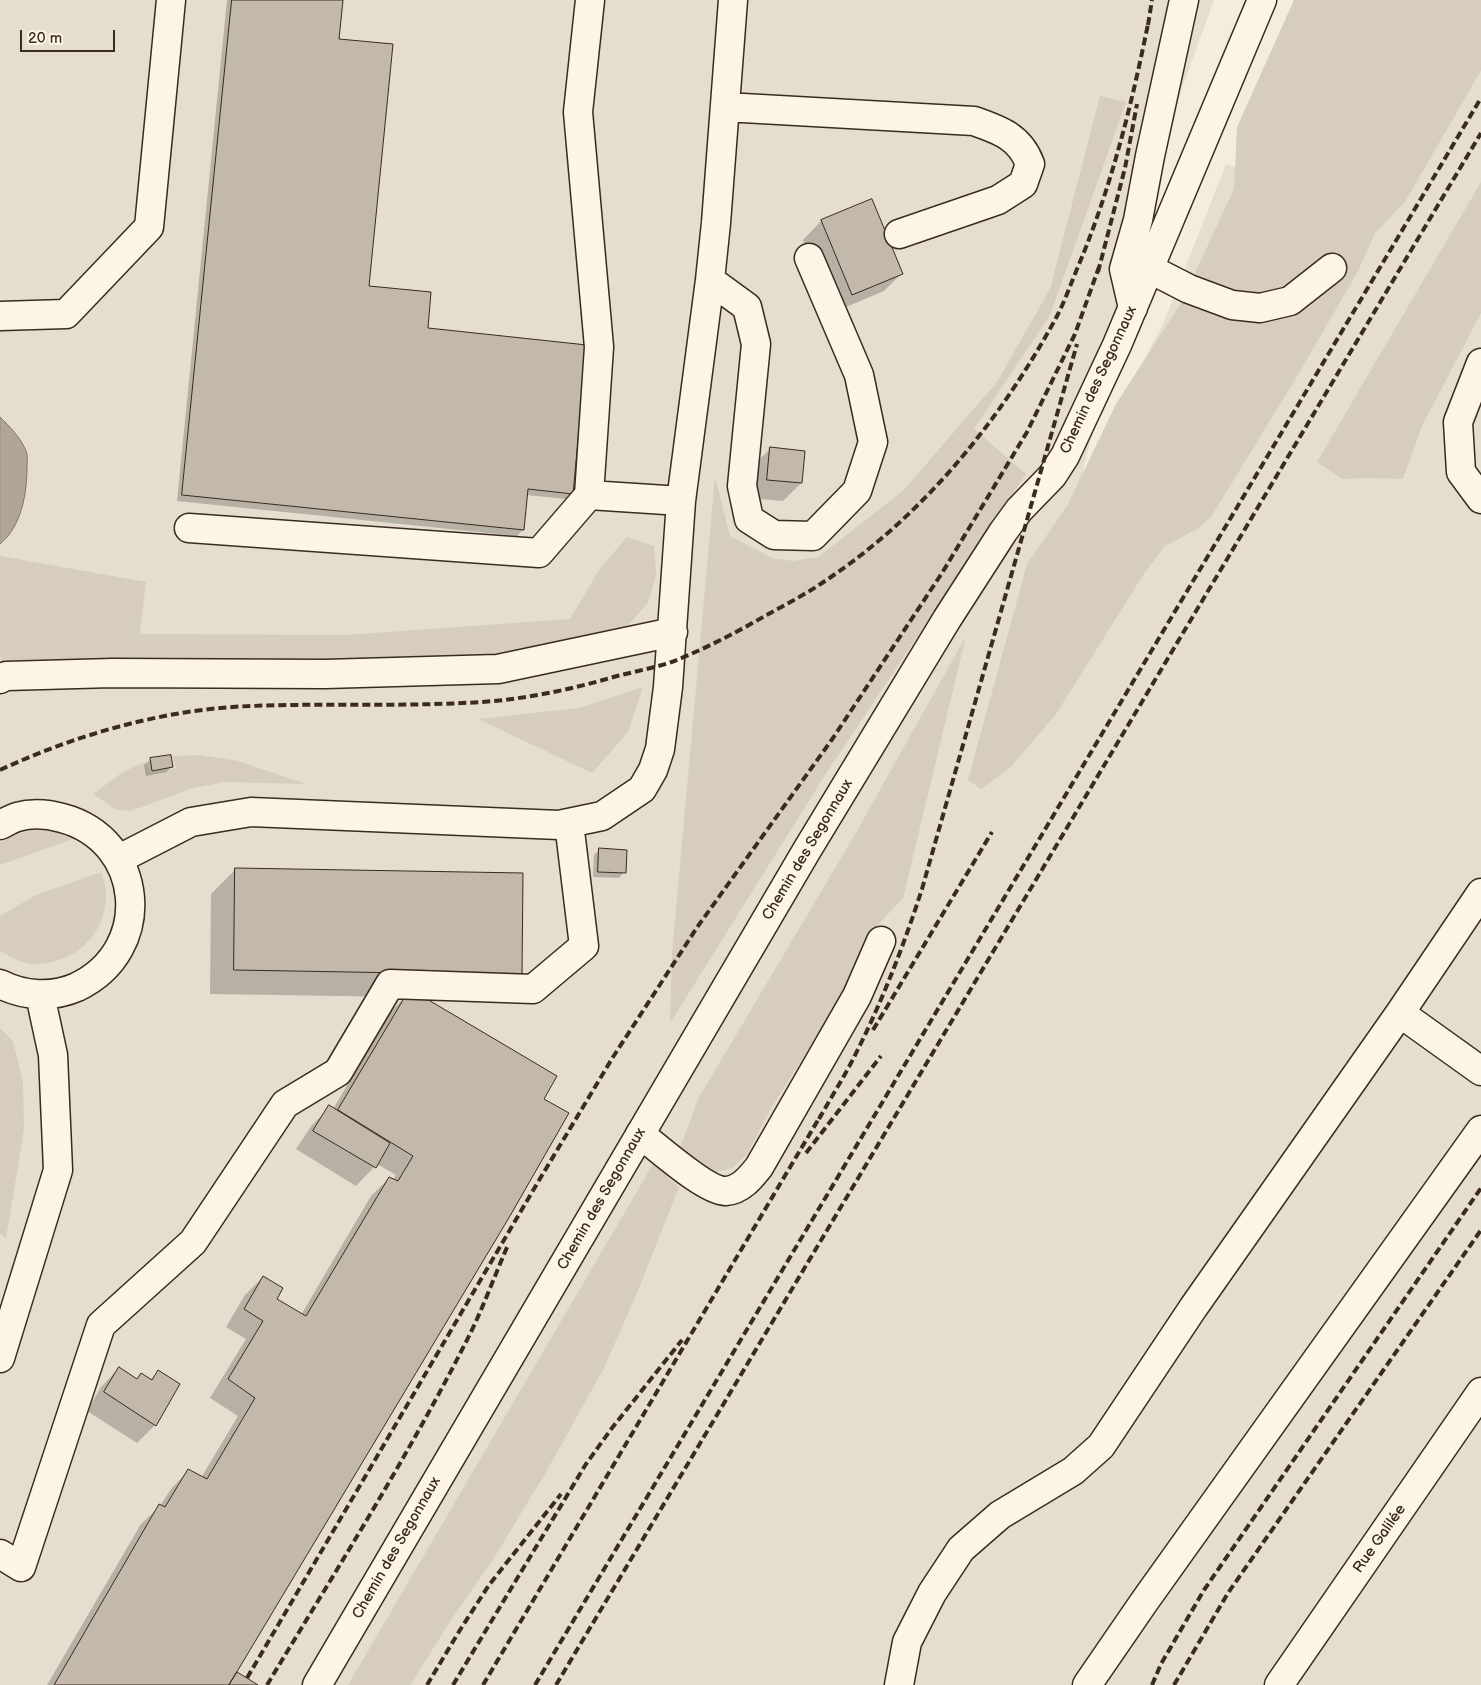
<!DOCTYPE html>
<meta charset="utf-8">
<style>
body{margin:0}
#map{position:relative;width:1481px;height:1685px;overflow:hidden;background:#f4eddd;font-family:"Balsamiq Sans",sans-serif}
canvas{display:block}
.scale{position:absolute;left:20px;top:30px;width:95px;height:22px;box-sizing:border-box;border:2px solid #3b2a1e;border-top:0;padding-left:6px;font-size:15px;line-height:18px;white-space:nowrap;color:#3b2a1e;-webkit-text-stroke:4px #fcf5e5;paint-order:stroke}
</style>
<div id="map">
<canvas width="1481" height="1685"></canvas>
<div class="scale">20 m</div>
</div>
<script>
const c = document.querySelector('canvas').getContext('2d');
c.lineJoin = 'round';
function paint(path, color) { c.fillStyle = color; c.fill(path, 'evenodd'); }
function strokePath(path, color, width, dash) { c.strokeStyle = color; c.lineWidth = width; c.lineCap = dash ? 'butt' : 'round'; c.setLineDash(dash || []); c.stroke(path); }
function drawText(font, color, halo, rows, align = 'center') {
  c.font = font + ' "Balsamiq Sans",sans-serif'; c.lineWidth = 4; c.setLineDash([]); c.textBaseline = 'middle'; c.strokeStyle = halo; c.fillStyle = color; for (const [text, x, y, turn = 0] of rows) {
    c.save(); c.translate(x, y); c.rotate((+turn || 0) * Math.PI / 180); c.textAlign = isNaN(turn) ? turn : align; if (halo) c.strokeText(text, 0, 0); c.fillText(text, 0, 0); c.restore();
  }
}
const built = new Path2D(`
 M0,0H1214L1181,91L1126,291L1081,480L1164,322L1226,164L1394,214L1405,202L1481,71V1685H0Z`);
const green = new Path2D(`
 M1294,0H1481V71L1405,202L1375,233L1358,271L1299,373L1211,517L1197,529L1165,546L1145,572L1056,714L1010,768L981,789L968,780L1027,564L1067,506L1116,404L1181,303L1234,189L1237,127Z
 M1100,96L1126,102L1050,315L974,429L1026,474L825,775L670,1023L672,954L715,477L730,536L772,558L793,561L818,557L903,491L997,382L1050,289Z
 M1481,182V313L1422,426L1403,479L1368,478L1342,479L1317,462Z
 M627,537L654,546L656,575L648,603L628,625L590,636L484,657L363,664L2,662L0,655V556L146,582L140,634L346,635L570,619L599,570Z
 M966,636L903,898L873,930L848,986L770,1110L748,1153L732,1168L716,1172L679,1151L698,1099L853,838Z
 M643,687L628,732L592,773L478,719L579,708Z
 M200,755L238,761L306,784L225,782L193,788L131,811L116,810L93,794L123,772L145,762L151,773L176,768L173,756Z
 M32,830L53,831L73,839L0,865V843L11,836Z
 M101,872C103,879 106,887 106,894C107,934 74,964 35,964C23,964 10,957 0,951V916L36,895Z
 M0,1028L13,1041L23,1083L24,1129L6,1238L0,1233Z
 M653,1164L679,1187L639,1288L604,1368L546,1472L494,1558L451,1620L410,1685H348Z`);
const water = new Path2D(`
 M0,417C10,427 21,438 26,451C28,455 27,461 27,466C27,493 22,526 0,544Z`);
const shadow = new Path2D(`
 M227,0H342L338,40L368,287L572,493L566,499L526,495L523,530L517,536L177,501Z
 M871,200L902,273L884,291L834,312L803,240L821,221Z
 M770,449L801,483L783,501L749,498L752,467Z
 M170,756L172,767L166,772L146,776L144,765L150,760Z
 M600,849L624,872L619,878L593,877L594,855Z
 M235,870L421,997L555,1077L231,1679L237,1673L255,1685H47L141,1524L160,1506L171,1489L189,1470L201,1478L238,1416L210,1398L246,1339L226,1327L245,1295L263,1277L275,1299L301,1315L371,1196L389,1178L393,1180L396,1175L377,1164L356,1186L296,1149L312,1125L330,1107L333,1109L393,1009L405,997L210,994L211,894Z
 M119,1368L136,1380H150L159,1372L155,1425L137,1443L87,1411L101,1387Z`);
const building = new Path2D(`
 M232,0H343L339,39L393,44L369,286L431,292L428,328L587,345L573,494L528,489L524,530L182,495Z
 M872,199L903,274L852,295L821,220Z
 M770,447L805,451L802,483L767,480Z
 M171,755L173,767L152,771L150,758Z
 M599,848L627,850L626,873L598,872Z
 M235,868L523,873L522,975L234,970Z
 M410,989L557,1076L544,1099L569,1113L510,1216L229,1685H54L159,1504L165,1507L188,1469L207,1479L255,1398L228,1379L263,1321L244,1309L263,1276L283,1288L277,1299L306,1316L389,1177L398,1181L413,1156L338,1110Z
 M329,1105L390,1143L376,1168L313,1131Z
 M119,1367L137,1379L141,1373L152,1380L158,1370L180,1384L156,1426L104,1392Z
 M237,1672L247,1678L258,1685H229Z`);
const minor = new Path2D(`
 M725,107L974,121C1000,130 1020,137 1030,164L1023,184L998,200L899,234
 M1150,269L1189,289L1232,305L1260,308L1290,301L1332,268
 M710,280L747,307L756,344L742,486L749,519L774,535L813,536L857,491L873,442L859,375L809,258
 M1133,308L1124,269L1138,220L1150,156L1184,0
 M0,316L66,314L149,227L171,0
 M1481,363L1458,422L1461,472L1481,499
 M589,495L599,347L578,112L590,0
 M189,528L539,553L589,495L681,501
 M0,679L6,676L112,673L325,674L498,669L673,632
 M0,825C6,822 11,819 17,817C31,813 48,814 62,818C145,840 155,950 77,987C52,998 24,996 0,984
 M119,859L191,822L251,812L559,825L602,816L642,789L653,770L660,749L668,687L681,501L710,280L716,223L733,0
 M1400,1013L1481,1071
 M640,1134C657,1147 707,1192 726,1191C741,1190 751,1177 759,1167L857,996L881,941
 M0,1358L58,1170L53,1055L40,995
 M0,1554L21,1567L101,1325L193,1242L285,1104L338,1072L390,984L533,989L584,946L569,823
 M317,1685L807,850L947,619L1003,532L1019,510L1052,476L1065,456L1117,345L1262,0
 M899,1685L907,1642L932,1593L961,1549L1000,1515L1073,1471L1101,1446L1193,1308L1400,1013L1481,893
 M1087,1685L1144,1602L1481,1130
 M1279,1685L1481,1392`);
const rail = new Path2D(`
 M1148,25L1152,0
 M1098,272L1125,168L1137,104
 M0,770C78,734 165,709 251,706C328,703 405,707 481,702C527,699 573,689 617,676C634,672 652,668 669,663C701,651 735,633 765,616C785,605 806,594 825,581C923,516 1000,421 1056,318C1064,303 1070,286 1077,269C1111,189 1132,104 1149,19
 M873,1030L992,832
 M819,1119C829,1101 841,1082 851,1063C880,1007 903,948 922,889L1077,344
 M806,1153L881,1056
 M247,1678L538,1182L613,1057L698,926L833,738L942,573L1027,432L1075,334L1099,267
 M267,1685C335,1572 406,1460 466,1342C482,1311 494,1277 508,1245
 M427,1685L460,1630L489,1585L561,1494
 M453,1685L586,1464L612,1428L682,1340
 M483,1685L821,1115
 M535,1685L1481,98
 M556,1685L1481,133
 M1152,1685L1161,1664L1204,1590L1481,1188
 M1174,1685L1228,1593L1481,1230`);
const streetNames = [
 ["Chemin des Segonnaux",1099,380,-65],
 ["Chemin des Segonnaux",808,850,-59],
 ["Chemin des Segonnaux",602,1199,-60],
 ["Rue Galilée",1380,1539,-55],
 ["Chemin des Segonnaux",397,1548,-60]
];
paint(built, '#e5ddce');
paint(green, '#d6cdbd');
paint(water, '#b0a596');
strokePath(water, '#817466', 1);
paint(shadow, '#0003');
paint(building, '#c3b9aa');
strokePath(building, '#3b2a1e', 1);
strokePath(minor, '#3b2a1e', 31);
strokePath(minor, '#fcf5e5', 28);
strokePath(rail, '#3b2a1e', 4, [8, 4]);
drawText('15px', '#3b2a1e', '#fcf5e5', streetNames);
</script>
